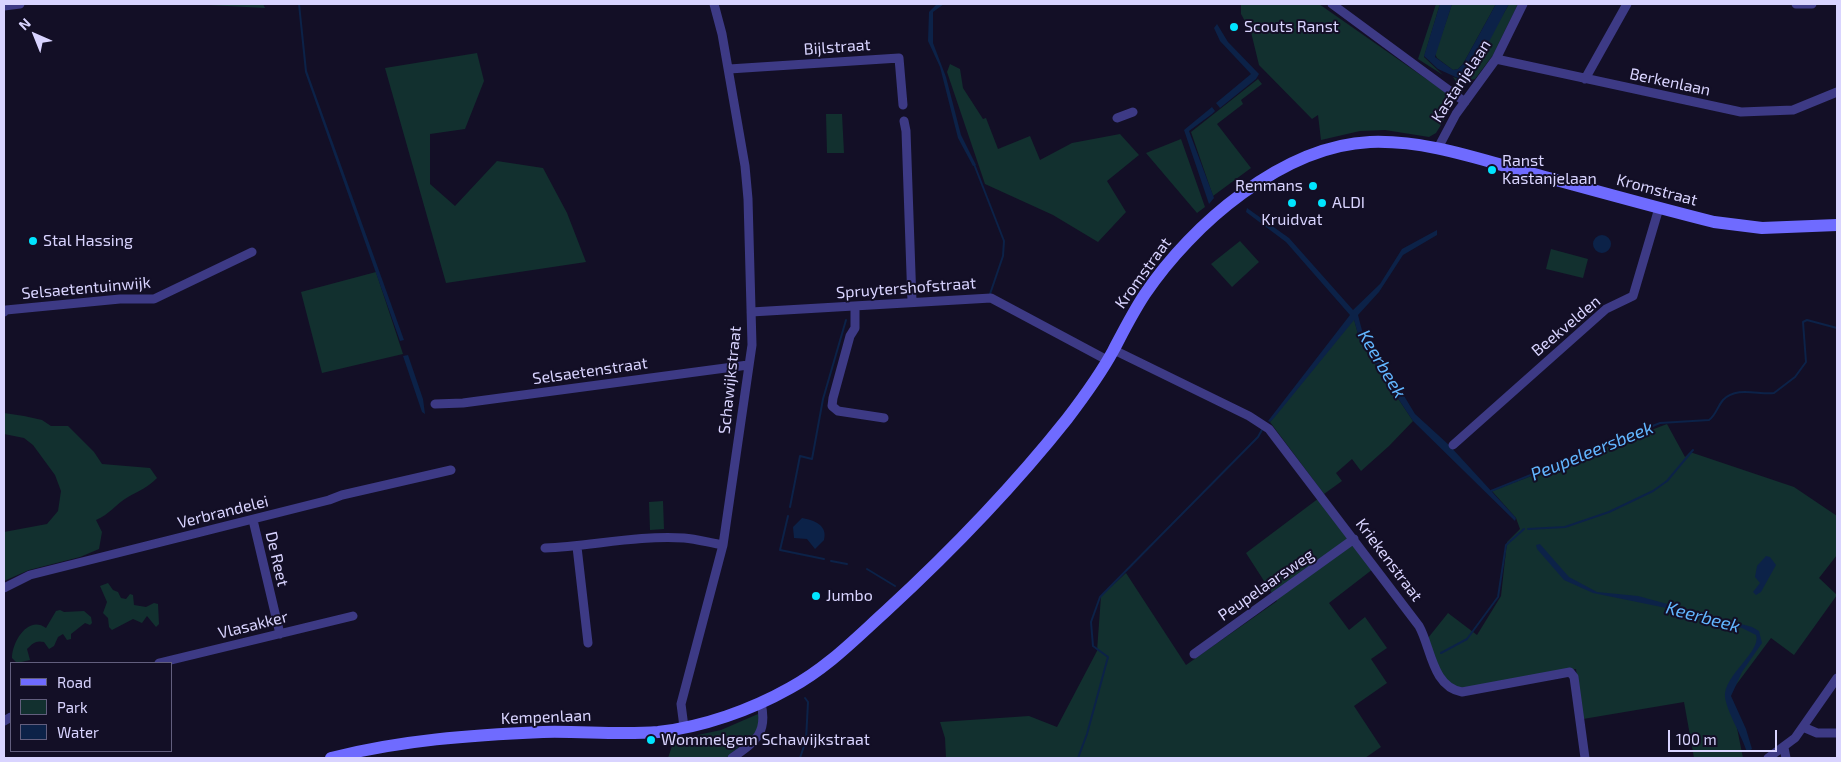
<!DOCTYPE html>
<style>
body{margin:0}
#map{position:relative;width:1841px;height:762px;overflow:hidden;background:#130f26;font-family:"Exo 2",sans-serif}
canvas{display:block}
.frame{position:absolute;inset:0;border:5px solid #d9d4ff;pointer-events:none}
.legend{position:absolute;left:10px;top:662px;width:162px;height:90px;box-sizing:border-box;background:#130f26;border:1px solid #625e7d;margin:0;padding:6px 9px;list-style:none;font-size:15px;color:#d9d4ff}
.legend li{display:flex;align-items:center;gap:10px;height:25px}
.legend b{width:25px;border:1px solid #625e7d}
.north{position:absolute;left:10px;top:10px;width:50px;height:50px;-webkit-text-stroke:4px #130f26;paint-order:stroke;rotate:316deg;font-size:14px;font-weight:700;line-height:20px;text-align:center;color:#d9d4ff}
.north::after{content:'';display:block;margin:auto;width:18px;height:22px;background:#d9d4ff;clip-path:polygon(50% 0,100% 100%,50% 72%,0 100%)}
.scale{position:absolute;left:1668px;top:730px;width:109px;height:22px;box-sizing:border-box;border:2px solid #d9d4ff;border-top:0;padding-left:6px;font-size:15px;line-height:18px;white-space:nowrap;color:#d9d4ff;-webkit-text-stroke:4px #130f26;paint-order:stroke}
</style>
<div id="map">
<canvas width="1841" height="762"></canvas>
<div class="frame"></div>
<ul class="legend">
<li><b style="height:6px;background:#6f6bff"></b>Road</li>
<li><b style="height:14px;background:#12302f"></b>Park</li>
<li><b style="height:14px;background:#0c2248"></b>Water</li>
</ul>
<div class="north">N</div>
<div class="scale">100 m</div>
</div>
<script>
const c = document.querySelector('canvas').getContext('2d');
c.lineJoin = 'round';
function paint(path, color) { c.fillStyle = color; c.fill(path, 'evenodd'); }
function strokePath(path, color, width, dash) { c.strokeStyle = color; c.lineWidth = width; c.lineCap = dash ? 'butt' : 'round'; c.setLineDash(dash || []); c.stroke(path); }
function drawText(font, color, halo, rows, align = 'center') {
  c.font = font + ' "Exo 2",sans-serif'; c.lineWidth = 4; c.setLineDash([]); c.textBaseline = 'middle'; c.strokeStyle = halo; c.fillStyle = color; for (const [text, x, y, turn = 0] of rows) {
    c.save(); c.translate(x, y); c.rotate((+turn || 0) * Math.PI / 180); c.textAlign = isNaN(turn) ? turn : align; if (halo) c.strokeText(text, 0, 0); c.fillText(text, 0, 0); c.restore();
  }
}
const green = new Path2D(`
 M190,4H263L265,8Z
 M1241,4H1319L1445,92L1450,110L1436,133L1429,137L1385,130L1360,131L1321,140L1318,115L1312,119L1259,65L1251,32L1241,14Z
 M1436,4H1440L1424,57L1443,75L1418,59Z
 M1452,4H1496L1463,64L1458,69L1453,70L1437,58L1435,54Z
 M1509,4H1518L1493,55L1475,79L1457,83L1453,77L1460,79L1470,72Z
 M477,53L484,81L465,129L430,134V184L455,206L497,161L543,168L567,213L586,262L446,283L385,68Z
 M950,64L960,69L963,88L983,119L986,118L998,149L1030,136L1040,160L1072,143L1120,134L1139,155L1107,181L1126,212L1098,242L1053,215L985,184L947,72Z
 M1258,79L1262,84L1241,100L1243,104L1217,124L1251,168L1213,196L1191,132Z
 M826,114H842L844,153H827Z
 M1181,139L1205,207L1197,213L1146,153Z
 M1240,241L1259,262L1232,287L1211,264Z
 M1551,249L1588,259L1583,278L1546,269Z
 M376,272L403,354L322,373L301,292Z
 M1354,319L1360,341L1413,421L1389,446L1361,471L1352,459L1336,473L1342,481L1324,494L1270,422Z
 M4,413L24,416L42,420L51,426H68L94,452L102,464L150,468L157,478C148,487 139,491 128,497C116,504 109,515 96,520L102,532L99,549L80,557L29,570L4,581V532L47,524L58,511L61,491L55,475L33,445L24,438L4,434Z
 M1667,424L1685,457L1690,452L1794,487L1837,516V555L1819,578L1837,595L1794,655L1771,638L1730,693L1743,758H1694L1684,702L1583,719L1576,669L1463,688L1453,687L1440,672L1428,638L1448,613L1477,635L1501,596L1507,542L1520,529L1516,518L1492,491Z
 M1319,498L1373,569L1329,603L1349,630L1365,617L1387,648L1371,659L1387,683L1354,706L1381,747L1365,758H946L945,738L940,722L1029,716L1057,727L1097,651L1101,596L1126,573L1186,665L1277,601L1246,553Z
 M663,501L664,529L650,530L649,502Z
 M108,583L113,590L118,592L121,598L126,599L130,594L133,595L134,605L146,607L154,603L158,604L159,624L156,627L147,616L142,623L133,619L112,630L109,627L108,618L103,613L107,602L100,586Z
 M60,610L64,612L84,611L91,617L92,623L90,625L85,623L71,634V639L67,640L63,634L58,637L54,646L49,649L44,642C36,640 33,643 27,649L30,660L17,663L12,658C12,642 28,615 46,628L56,611Z
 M758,714L760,716L757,731L726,758H668L674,740L721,730Z`);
const water = new Path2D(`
 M298,4H300L307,71L404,340L400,341L305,72Z
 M937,4H944L933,12V43L946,77L961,135L976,165L973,166L958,138L940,67L928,41L929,12Z
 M1440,4H1452L1435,57L1453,70L1458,69L1463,64L1496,4H1509C1499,21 1477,72 1460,79L1438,69L1424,56Z
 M1217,24L1228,42L1259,74L1256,79L1220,108L1216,103L1251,74L1220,41L1214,28Z
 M1212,107L1215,111L1212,114L1189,131L1214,198L1209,204L1184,130Z
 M1247,208L1289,238L1353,310L1380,284L1402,249L1437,230V235L1403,255L1379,292L1358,315L1364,338L1386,366L1415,414L1449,445L1516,518L1515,521L1413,421L1360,341L1354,320L1274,418L1270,422L1268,421L1350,315L1286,242L1246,212Z
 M1593 244a9 9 0 1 1 18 0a9 9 0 1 1-18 0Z
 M408,355L423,399L425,414L422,412L403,356Z
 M802,518C814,520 828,525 824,540L815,549L807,539L794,538L793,527Z
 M1540,544L1569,577L1597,592L1638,596L1752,627L1759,631L1762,643L1742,672L1731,696L1746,729L1752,749L1747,752C1742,736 1727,712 1725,697C1723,676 1762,651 1756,635L1742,628L1706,620L1691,613L1593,593L1564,580L1537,549L1536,545Z
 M1766,556L1770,557L1776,565L1761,592L1756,595L1753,592L1760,583L1755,577L1757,566Z`);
const stream = new Path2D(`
 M974,164L1004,241L1003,256L990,294
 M1491,491L1660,423L1709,420C1716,415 1717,407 1723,400C1737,386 1758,395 1774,393L1795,377L1806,362L1803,322L1807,320L1837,328
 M790,507L800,456L812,459L823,399L846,320
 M788,516L780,550L824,559
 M1528,529L1565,527L1609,512L1653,491L1667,481L1693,450
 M831,561L847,564
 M867,569L895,586
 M1441,653L1467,639L1498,597L1506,545L1524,529
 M800,758L806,740L808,702L805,698
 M1078,758L1087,734L1108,657L1093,646L1091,622L1100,597L1258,437L1263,428`);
const minor = new Path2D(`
 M1332,4L1465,102
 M1796,4H1812
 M4,6L20,4
 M1496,59L1741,112L1793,110L1837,92
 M729,69L899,58L903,105
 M1585,79L1627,4
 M1117,118L1133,112
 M904,121L906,131L912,302
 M1438,148L1456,114L1496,59L1523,4
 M855,306V328L850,336L833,398L832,406L838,411L884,418
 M4,312L6,310L120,299H154L252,252
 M751,312L991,298L1107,360
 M1114,350L1249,416L1269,429L1419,626C1431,647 1432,687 1462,692L1570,672L1574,677L1585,758
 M435,404L463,403L748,365
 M1453,445L1606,309L1633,296L1659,208
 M253,520L280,634
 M577,547L588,643
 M545,548C591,546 638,535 684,538C697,539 710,543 723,545
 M4,588L30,575L329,500L342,495L451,470
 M1194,654L1354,539
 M159,663L353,616
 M4,721L11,717
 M684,727L681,704L723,545L752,345L748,199L745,166L722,34L714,4
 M1803,727L1817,733H1837
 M1784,748L1786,758
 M732,758C756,741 768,733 761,703
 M1768,758L1795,738L1837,678`);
const secondary = new Path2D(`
 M331,758C400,740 472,735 543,732C581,731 620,735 658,732C703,727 751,710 790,688C827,668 855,639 886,611C950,552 1013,487 1067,419C1083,398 1100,375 1113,351C1123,332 1133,312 1145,294C1192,224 1283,146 1370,142C1423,140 1473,157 1523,171C1586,188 1650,206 1714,222L1762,228L1837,225`);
const markers = [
 [1234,27,5,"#00e5ff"],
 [1492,170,5,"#00e5ff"],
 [1313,186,5,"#00e5ff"],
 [1292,203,5,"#00e5ff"],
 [1322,203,5,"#00e5ff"],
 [33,241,5,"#00e5ff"],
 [816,596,5,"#00e5ff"],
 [651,740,5,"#00e5ff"]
];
const poiNames = [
 ["Scouts Ranst",1244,27],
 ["Ranst",1502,161],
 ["Kastanjelaan",1502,179],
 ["Renmans",1303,186,"right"],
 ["ALDI",1332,203],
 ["Kruidvat",1292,220,"center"],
 ["Stal Hassing",43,241],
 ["Jumbo",826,596],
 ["Wommelgem Schawijkstraat",661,740]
];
const streetNames = [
 ["Bijlstraat",837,47,-4],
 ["Kastanjelaan",1461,81,-57],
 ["Berkenlaan",1670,82,12],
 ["Kromstraat",1657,190,15],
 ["Kromstraat",1143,273,-54],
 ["Selsaetentuinwijk",86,288,-5],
 ["Spruytershofstraat",906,288,-4],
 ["Beekvelden",1566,326,-40],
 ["Selsaetenstraat",590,371,-8],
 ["Schawijkstraat",730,380,-84],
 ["Verbrandelei",223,512,-14],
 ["De Reet",277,559,77],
 ["Kriekenstraat",1389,560,53],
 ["Peupelaarsweg",1266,585,-35],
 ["Vlasakker",253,625,-14],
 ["Kempenlaan",546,717,-2]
];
const waterNames = [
 ["Keerbeek",1382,364,59],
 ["Peupeleersbeek",1592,451,-22],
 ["Keerbeek",1703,617,15]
];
paint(green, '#12302f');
paint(water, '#0c2248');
strokePath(stream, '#0c2248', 2);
strokePath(minor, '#3d3a85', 9);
strokePath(secondary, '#6f6bff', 12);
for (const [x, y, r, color] of markers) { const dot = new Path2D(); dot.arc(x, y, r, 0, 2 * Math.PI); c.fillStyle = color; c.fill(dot); strokePath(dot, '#130f26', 2); }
drawText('16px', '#d9d4ff', '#130f26', poiNames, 'left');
drawText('16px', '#d9d4ff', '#130f26', streetNames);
drawText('italic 18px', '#62b6ff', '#130f26', waterNames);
</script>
